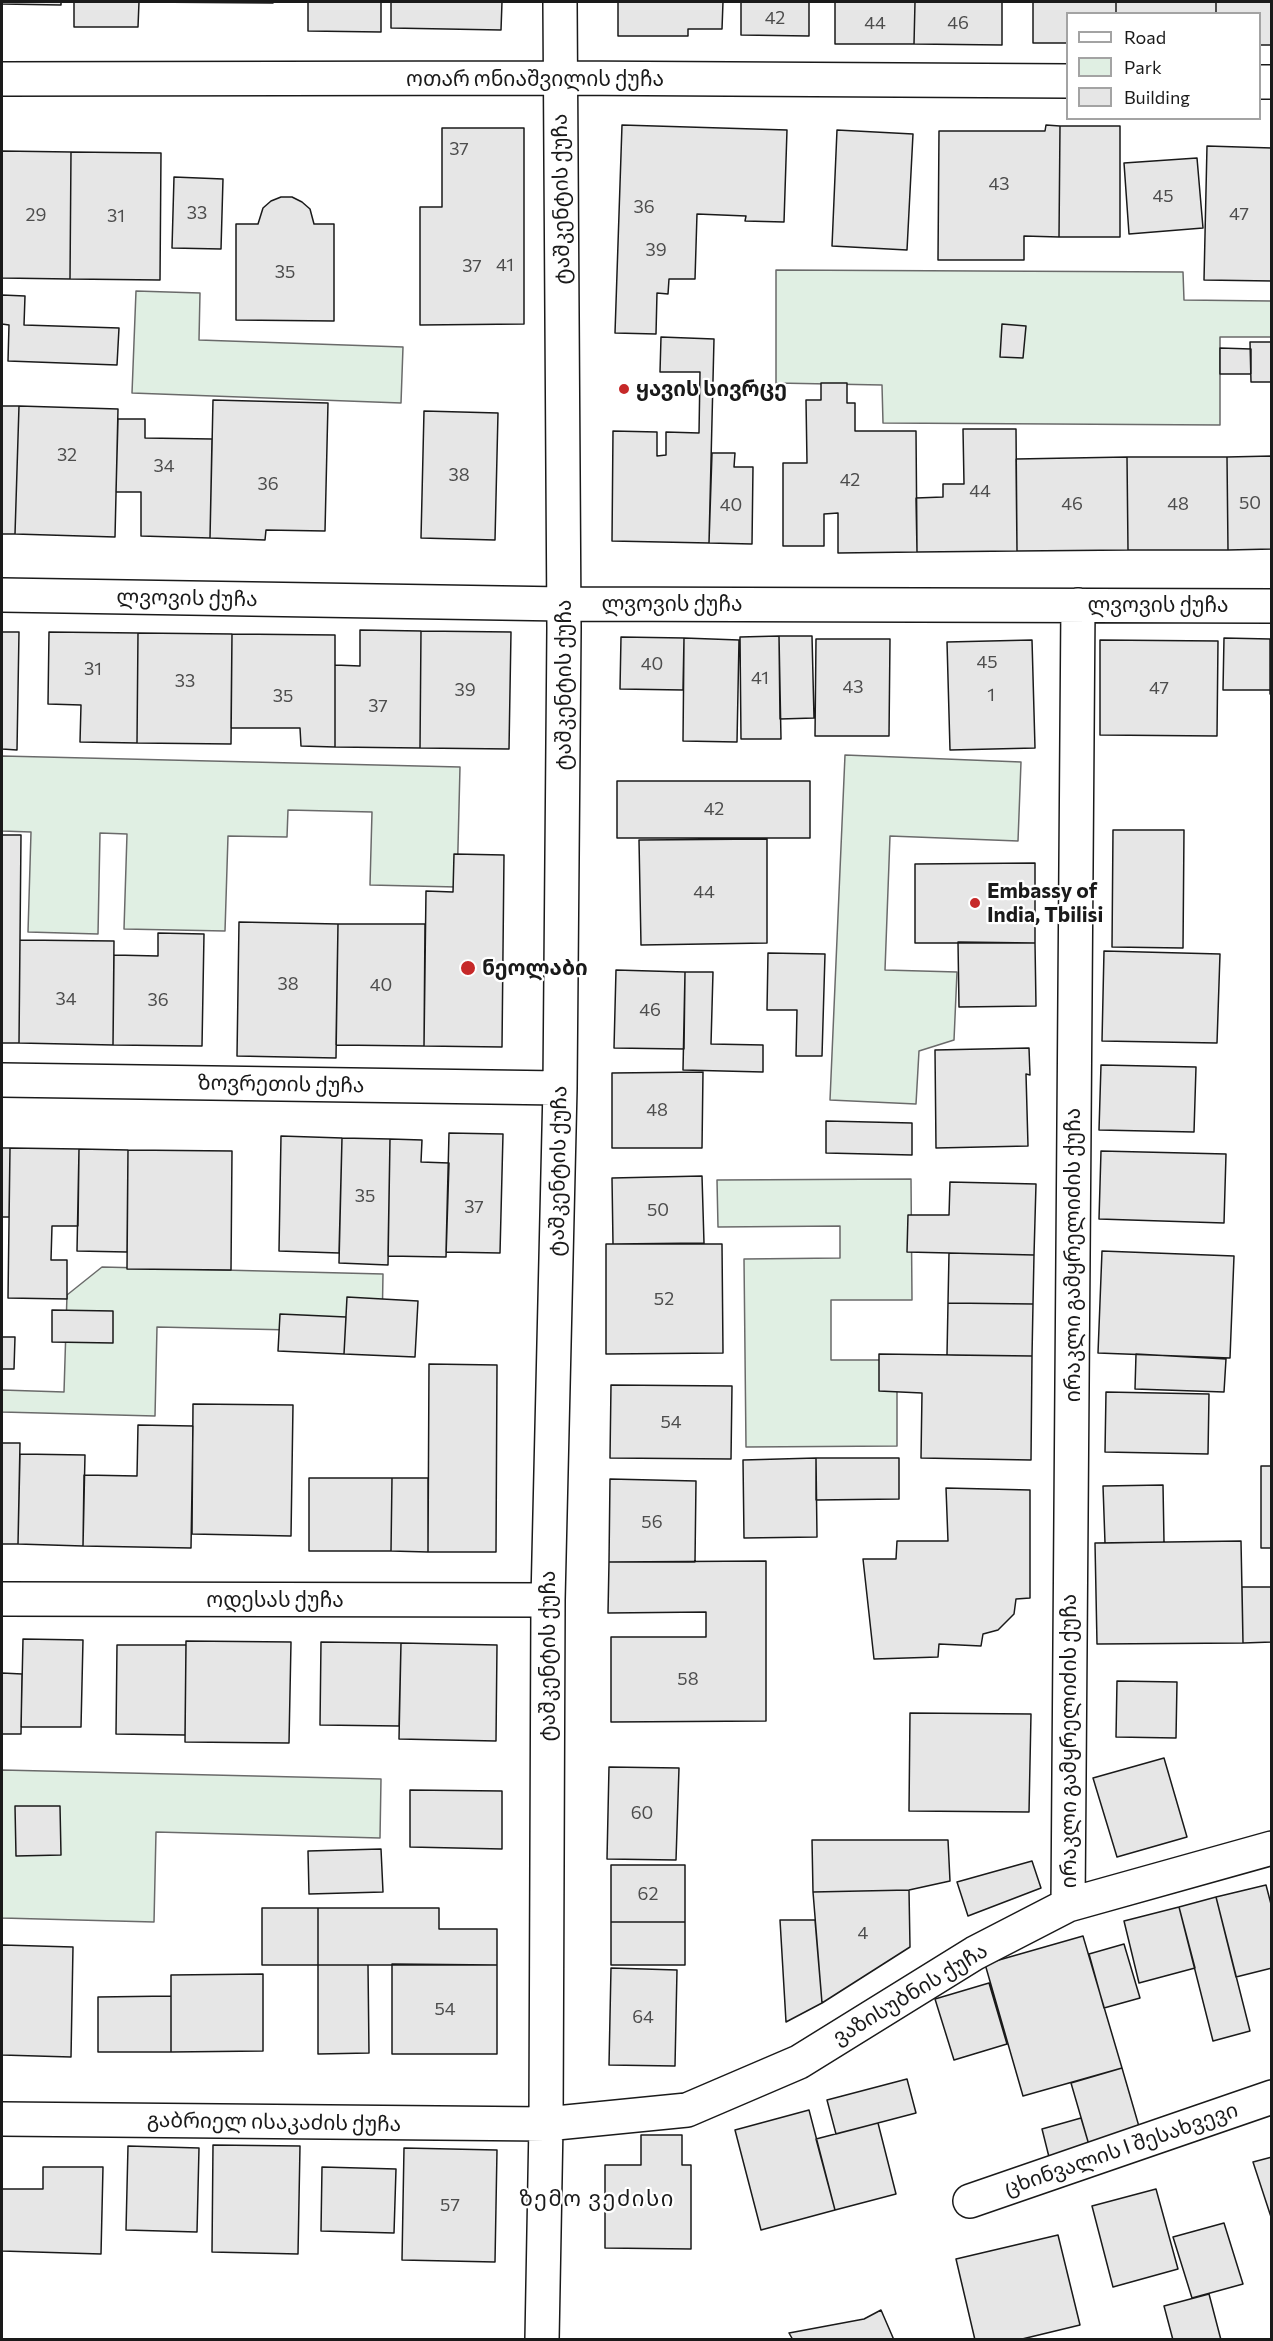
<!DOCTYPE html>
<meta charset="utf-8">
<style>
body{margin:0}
#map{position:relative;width:1273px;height:2341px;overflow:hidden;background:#fff;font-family:Commissioner,sans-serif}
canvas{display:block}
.frame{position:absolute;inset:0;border:3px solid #1a1a1a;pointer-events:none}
.legend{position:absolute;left:1066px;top:12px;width:195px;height:108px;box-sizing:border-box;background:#fff;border:2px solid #a3a3a3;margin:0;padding:8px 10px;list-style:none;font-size:18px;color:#1a1a1a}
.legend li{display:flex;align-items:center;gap:12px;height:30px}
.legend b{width:30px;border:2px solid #a3a3a3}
</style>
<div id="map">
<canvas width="1273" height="2341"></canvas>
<div class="frame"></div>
<ul class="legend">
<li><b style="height:8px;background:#fff"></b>Road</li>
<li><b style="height:16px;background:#e0efe3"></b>Park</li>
<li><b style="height:16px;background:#e6e6e6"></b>Building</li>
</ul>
</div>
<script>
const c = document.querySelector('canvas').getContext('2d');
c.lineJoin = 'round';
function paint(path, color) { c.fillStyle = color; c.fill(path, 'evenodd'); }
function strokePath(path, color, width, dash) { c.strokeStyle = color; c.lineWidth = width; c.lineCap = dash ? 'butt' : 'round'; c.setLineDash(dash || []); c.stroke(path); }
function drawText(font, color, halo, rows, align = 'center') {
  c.font = font + ' Commissioner,"Noto Sans Georgian",sans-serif'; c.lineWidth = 4.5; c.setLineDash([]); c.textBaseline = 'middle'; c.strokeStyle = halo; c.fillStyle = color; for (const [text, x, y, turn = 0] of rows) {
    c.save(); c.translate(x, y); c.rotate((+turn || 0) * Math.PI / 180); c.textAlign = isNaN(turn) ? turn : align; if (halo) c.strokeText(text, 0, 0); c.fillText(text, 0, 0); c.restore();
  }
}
const green = new Path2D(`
 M776,270L1183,272L1184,300L1271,301V337H1220V425L883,423L882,385L776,383Z
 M136,291L200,293L199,340L403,347L401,403L132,393Z
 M845,755L1021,762L1018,841L890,836L885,970L957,972L954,1040L919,1051L916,1104L830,1100Z
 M2,756L460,767L457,887L370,885L372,812L288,810L287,837L228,836L225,931L124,929L127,834L100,833L98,934L28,932L31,832L2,831Z
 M911,1179L912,1300H831V1360H897V1446L746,1447L744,1259L840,1258V1226L718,1227L717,1180Z
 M102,1267L383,1274L382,1332L157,1327L155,1416L2,1412V1390L64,1392L67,1295Z
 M2,1770L381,1779L380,1838L156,1832L154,1922L2,1918Z`);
const building = new Path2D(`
 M2,2H61V5L2,4Z
 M74,2H139L138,27H74Z
 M139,2H273V3Z
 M308,2H381V32L308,31Z
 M391,2H502L501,30L391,28Z
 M618,2H723L722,29H688V36H618Z
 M741,2H809V36L741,35Z
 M835,2H915L914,44H835Z
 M915,2H1002V45L914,44Z
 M1033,2H1116V14H1068V43H1033Z
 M1116,2H1216V14H1116Z
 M1216,2H1272V45H1260V14H1216Z
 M622,125L787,130L784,222L745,221L746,216L697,214L695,279H669L668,294L657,293L656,334L615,333Z
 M1046,125L1060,126L1059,237L1024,236V260H938L939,131H1045Z
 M1060,126H1120V237H1059Z
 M442,128H524V324L420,325V207H442Z
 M837,130L913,134L907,250L832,246Z
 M1207,146L1272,148V281L1204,280Z
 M2,151L71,152L70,279L2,278Z
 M71,152L161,153L160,280L70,279Z
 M1197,158L1203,228L1129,234L1124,163Z
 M174,177L223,179L221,249L172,248Z
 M281,197H292L302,202L310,209L314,224H334V321L236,320V224H258L263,208L271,201Z
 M2,295L25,296L24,325L119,328L117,365L8,361L9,325L2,324Z
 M1002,324L1026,326L1023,358L1000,357Z
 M661,337L714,339L709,543L612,541L613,431L657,432V456L666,455V432L699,433L700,372H660Z
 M1250,342H1272V382H1251Z
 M1220,348L1251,349V374H1220Z
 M821,383H847V403H855V431H916L917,552L838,553V513L824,514V546H783V463H807L806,400H821Z
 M213,400L328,403L325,531L266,530L265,540L210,538Z
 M2,406H19L15,534H2Z
 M19,406L118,409L115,537L15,534Z
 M424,411L498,413L495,540L421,538Z
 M118,419H145V438L212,439L210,538L141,536V492H116Z
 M963,429H1016L1017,551L917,552L916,498L943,497V484H964Z
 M712,453H735L734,467H753L752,544L709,543Z
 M1272,456V549L1228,550L1227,457Z
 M1127,457H1227L1228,550H1128Z
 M1127,457L1128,550L1017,551L1016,459Z
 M360,630L421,631L420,748L335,747V665L360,666Z
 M421,631L511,632L509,749L420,748Z
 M2,632H19L17,750L2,749Z
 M49,632L138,633L137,743L80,742L81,705L48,704Z
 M138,633L232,634L231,744L137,743Z
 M232,634L335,635V747L301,746L300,728H231Z
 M779,636H812L814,718L780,719Z
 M779,636L781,739H741L740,637Z
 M621,637L684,638L683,690L620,689Z
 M684,638L739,640L737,742L683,741Z
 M1224,638L1270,639V690H1223Z
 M816,639H890L889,736H815Z
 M1270,639H1272V694H1270Z
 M1032,640L1035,748L950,750L947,642Z
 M1100,640L1218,641L1217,736L1100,735Z
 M617,781H810V838H617Z
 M1113,830H1184L1183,948L1112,947Z
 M2,835H21L19,1043H2Z
 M767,839V943L641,945L639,840Z
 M454,854L504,855L502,1047L424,1046L426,891L453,892Z
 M1035,863V943H915V864Z
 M239,922L338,924L336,1058L237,1056Z
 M338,924H425L424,1046L336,1045Z
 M158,933L204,934L202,1046L113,1045L114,955L158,956Z
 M20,940L114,941L113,1045L19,1043Z
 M958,942L1035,943L1036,1006L959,1007Z
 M1104,951L1220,954L1217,1043L1102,1041Z
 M768,953L825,954L822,1056H796L797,1010H767Z
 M616,970L685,972L684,1049L614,1048Z
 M685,972H713L711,1044L763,1045V1072L683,1070Z
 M1029,1048L1030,1075L1026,1074L1028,1146L936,1148L935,1050Z
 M1101,1065L1196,1067L1194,1132L1099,1130Z
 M703,1072L702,1148H612V1073Z
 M826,1121L912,1123V1155L826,1153Z
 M449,1133L503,1134L500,1253L446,1252Z
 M281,1136L342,1138L339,1253L279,1251Z
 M342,1138L390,1139L388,1265L339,1263Z
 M390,1139L422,1140L421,1162L449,1163L446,1257L388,1256Z
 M2,1148H10L9,1217H2Z
 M10,1148L79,1149L78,1226H52L51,1260H67V1299L8,1298Z
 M79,1149L128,1150L127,1252L77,1251Z
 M128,1150L232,1151L231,1270L127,1269Z
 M1101,1151L1226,1154L1224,1223L1099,1219Z
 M702,1176L704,1243L613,1244L612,1178Z
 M950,1182L1036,1184L1034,1255L907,1252L908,1215H949Z
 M606,1244H722L723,1353L606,1354Z
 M1102,1251L1234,1256L1230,1358L1098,1353Z
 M949,1253L1034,1255L1033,1304L948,1303Z
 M347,1297L418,1301L415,1357L344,1354Z
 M948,1303L1033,1304L1032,1356L947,1355Z
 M52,1310L113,1311V1343L52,1342Z
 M280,1314L346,1317L344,1354L278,1351Z
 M2,1337H15L14,1369H2Z
 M879,1354L1032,1356L1031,1460L921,1458L922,1393L879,1391Z
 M1136,1354L1226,1359L1224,1392L1135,1389Z
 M429,1364L497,1365L496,1552H428Z
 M611,1385L732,1386L731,1459L610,1458Z
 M1106,1392L1209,1394L1208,1454L1105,1452Z
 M193,1404L293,1405L291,1536L192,1534Z
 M138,1425L193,1426L191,1548L83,1546L84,1475L137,1476Z
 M2,1443H20L18,1544H2Z
 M20,1454L85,1455L83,1546L18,1544Z
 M816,1458L817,1537L744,1538L743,1460Z
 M816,1458H899V1499L816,1500Z
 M1261,1466H1272V1548H1261Z
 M309,1478H392L391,1551H309Z
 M392,1478H428V1552L391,1551Z
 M610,1479L696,1481L695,1562H609Z
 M1163,1485L1164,1542L1105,1543L1103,1486Z
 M946,1488L1030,1490V1598L1016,1599L1014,1614L998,1630L983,1634L981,1646L939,1644L938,1657L874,1659L863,1559H896L897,1541H948Z
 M1241,1541L1243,1643L1097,1644L1095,1543Z
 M766,1561V1721L611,1722V1637H706V1612L608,1613L609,1562Z
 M1242,1587H1272V1642L1243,1643Z
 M23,1639L83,1640L81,1727H21Z
 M186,1641L291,1642L289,1743L185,1742Z
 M321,1642L401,1643L399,1726L320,1725Z
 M401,1643L497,1645L496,1741L399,1739Z
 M117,1645H186L185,1735L116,1734Z
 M2,1673L22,1674L21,1734H2Z
 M1117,1681L1177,1682L1176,1738L1116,1737Z
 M910,1713L1031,1714L1029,1812L909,1811Z
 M1164,1758L1187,1837L1117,1857L1093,1778Z
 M609,1767L679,1768L676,1860L607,1859Z
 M410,1790L502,1791V1849L410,1847Z
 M15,1806H60L61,1855L16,1856Z
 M812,1840H948L950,1881L909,1890L813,1892Z
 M381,1849L383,1892L309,1894L308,1851Z
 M1032,1861L1041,1888L968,1916L957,1882Z
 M611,1865H685V1922H611Z
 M1266,1885L1272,1908V1968L1236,1977L1216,1897Z
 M909,1890L910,1947L822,2003L813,1892Z
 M1216,1897L1250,2031L1213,2041L1179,1907Z
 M1179,1907L1195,1968L1139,1983L1124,1921Z
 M262,1908H318V1965H262Z
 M318,1908H439V1929H497V1965H318Z
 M780,1920H815L822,2003L786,2022Z
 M611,1922H685V1965H611Z
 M1083,1936L1122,2068L1023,2096L985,1964Z
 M1124,1944L1140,1998L1104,2008L1089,1954Z
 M2,1945L73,1947L71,2057L2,2055Z
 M392,1964L497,1965V2054H392Z
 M318,1965H368L369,2053L318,2054Z
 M611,1968L677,1970L675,2066L609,2065Z
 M263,1974V2051L171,2052V1975Z
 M989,1983L1007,2044L954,2060L935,1999Z
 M171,1996V2052H98V1997Z
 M1122,2068L1140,2130L1089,2145L1071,2083Z
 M907,2079L916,2113L836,2134L827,2100Z
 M809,2110L835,2210L761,2230L735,2130Z
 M1081,2118L1089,2145L1049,2157L1042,2129Z
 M878,2123L896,2194L835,2210L816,2139Z
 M641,2135H682V2165H691V2249L605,2248V2165H641Z
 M213,2145L300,2146L298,2254L212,2252Z
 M128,2146L199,2148L197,2232L126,2230Z
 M404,2148L497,2150L495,2262L402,2260Z
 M1272,2157V2220L1253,2162Z
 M43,2167H103L101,2254L2,2251V2189H43Z
 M322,2167L396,2169L394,2233L321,2231Z
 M1156,2189L1178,2269L1113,2287L1092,2206Z
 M1224,2223L1243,2284L1192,2298L1173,2237Z
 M1058,2235L1080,2325L1018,2340H975L956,2259Z
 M1209,2294L1221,2340H1173L1164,2306Z
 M881,2310L894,2340H793L789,2333L864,2319Z`);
const minor = new Path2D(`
 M2,79L560,78L1068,81
 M1260,82H1272
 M2,595L564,604L1272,606
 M2,1080L560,1088
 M2,1599L548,1600
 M1068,1905L1078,605
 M2,2119L546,2124L687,2110L799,2062L975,1953L1068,1905L1272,1848
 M970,2201L1272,2097
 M542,2340L546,2124L548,1600L560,1088L564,628L560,2`);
const markers = [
 [624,389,6,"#c62828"],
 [975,903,6,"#c62828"],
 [468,968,8,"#c62828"]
];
const numberNames = [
 ["42",775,18],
 ["44",875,23],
 ["46",958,23],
 ["37",459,149],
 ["43",999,184],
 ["45",1163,196],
 ["36",644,207],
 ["33",197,213],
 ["47",1239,214],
 ["29",36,215],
 ["31",116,216],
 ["39",656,250],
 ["41",505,265],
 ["37",472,266],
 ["35",285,272],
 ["32",67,455],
 ["34",164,466],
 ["38",459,475],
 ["42",850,480],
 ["36",268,484],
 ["44",980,491],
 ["50",1250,503],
 ["46",1072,504],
 ["48",1178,504],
 ["40",731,505],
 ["45",987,662],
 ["40",652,664],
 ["31",93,669],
 ["41",760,678],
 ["33",185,681],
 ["43",853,687],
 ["47",1159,688],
 ["39",465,690],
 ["1",991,695],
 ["35",283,696],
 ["37",378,706],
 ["42",714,809],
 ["44",704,892],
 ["38",288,984],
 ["40",381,985],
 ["34",66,999],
 ["36",158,1000],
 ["46",650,1010],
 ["48",657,1110],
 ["35",365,1196],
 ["37",474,1207],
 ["50",658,1210],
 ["52",664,1299],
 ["54",671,1422],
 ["56",652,1522],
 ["58",688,1679],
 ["60",642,1813],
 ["62",648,1894],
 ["4",863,1933],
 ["54",445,2009],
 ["64",643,2017],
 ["57",450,2205]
];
const streetNames = [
 ["ოთარ ონიაშვილის ქუჩა",535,79],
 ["ტაშკენტის ქუჩა",561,199,-91],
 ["ლვოვის ქუჩა",187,598,1],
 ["ლვოვის ქუჩა",672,604],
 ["ლვოვის ქუჩა",1158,605],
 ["ტაშკენტის ქუჩა",564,685,-90],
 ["ზოვრეთის ქუჩა",281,1084,1],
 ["ტაშკენტის ქუჩა",558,1171,-89],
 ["ირაკლი გამყრელიძის ქუჩა",1073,1255,-90],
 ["ოდესას ქუჩა",275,1600],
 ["ტაშკენტის ქუჩა",548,1656,-90],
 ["ირაკლი გამყრელიძის ქუჩა",1069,1741,-90],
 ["ვაზისუბნის ქუჩა",910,1994,-31],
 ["გაბრიელ ისაკაძის ქუჩა",274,2122,1],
 ["ცხინვალის I შესახვევი",1121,2149,-19]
];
const poiNames = [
 ["ყავის სივრცე",636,389],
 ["Embassy of",987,891],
 ["India, Tbilisi",987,915],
 ["ნეოლაბი",482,968]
];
const neighbourhoodNames = [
 ["ზემო ვეძისი",597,2199]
];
paint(green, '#e0efe3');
strokePath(green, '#6a6a6a', 1.5);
paint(building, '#e6e6e6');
strokePath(building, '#1a1a1a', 1.5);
strokePath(minor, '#1a1a1a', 36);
strokePath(minor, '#fff', 33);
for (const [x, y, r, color] of markers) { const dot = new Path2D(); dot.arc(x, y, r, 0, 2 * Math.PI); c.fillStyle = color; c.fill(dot); strokePath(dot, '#fff', 2); }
drawText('18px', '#4d4d4d', null, numberNames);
drawText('21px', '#1a1a1a', '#fff', streetNames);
drawText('bold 21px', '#1a1a1a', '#fff', poiNames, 'left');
c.letterSpacing = '1.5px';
drawText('22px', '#1a1a1a', '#fff', neighbourhoodNames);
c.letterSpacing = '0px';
</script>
